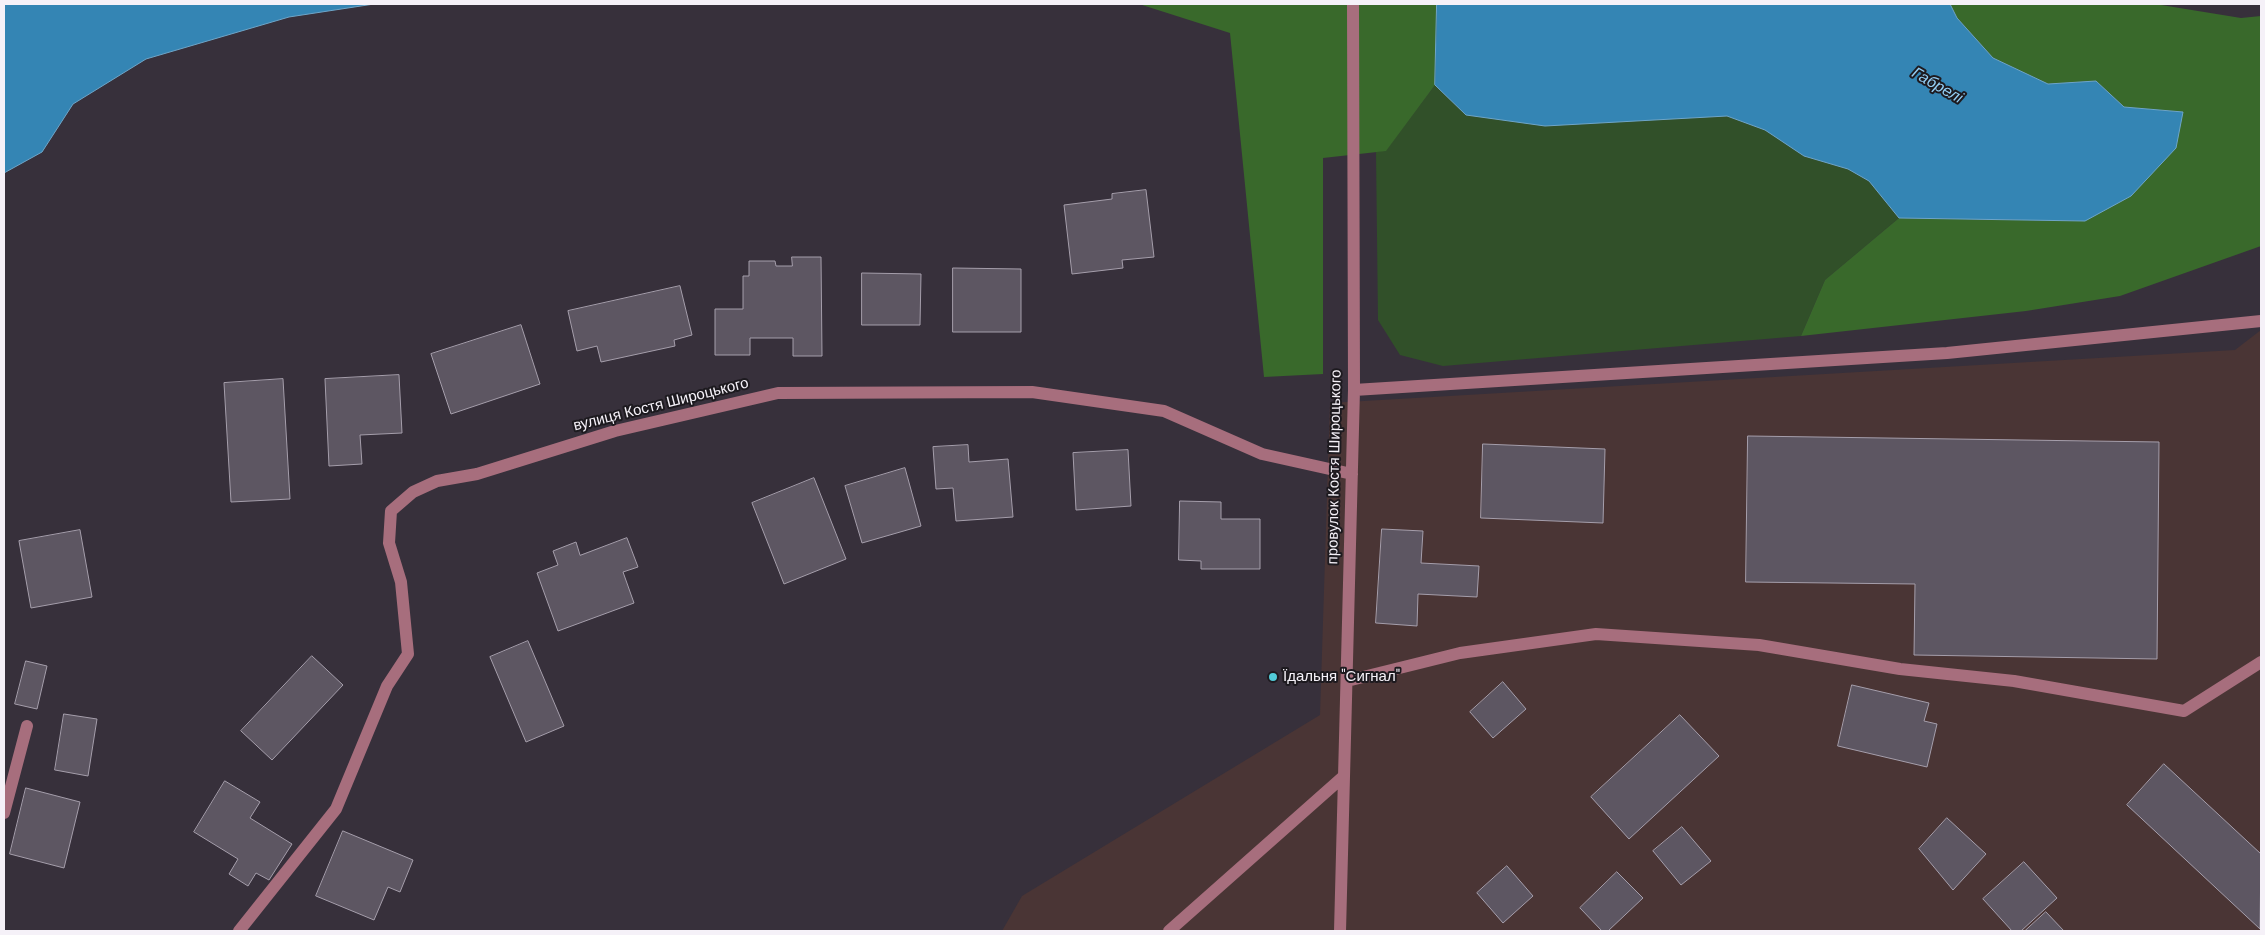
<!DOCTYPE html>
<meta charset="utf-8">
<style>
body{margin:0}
#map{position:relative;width:2265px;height:935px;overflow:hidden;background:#37303b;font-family:"DM Sans",sans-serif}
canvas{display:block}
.frame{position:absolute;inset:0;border:5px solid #f5f1f8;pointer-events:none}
</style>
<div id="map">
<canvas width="2265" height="935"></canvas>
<div class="frame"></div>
</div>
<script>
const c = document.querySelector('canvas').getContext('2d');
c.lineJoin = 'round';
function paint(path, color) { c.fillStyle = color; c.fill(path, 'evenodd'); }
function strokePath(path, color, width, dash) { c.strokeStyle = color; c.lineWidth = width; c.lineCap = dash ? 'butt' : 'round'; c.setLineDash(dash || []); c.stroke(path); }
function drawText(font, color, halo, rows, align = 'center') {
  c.font = font + ' "DM Sans",sans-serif'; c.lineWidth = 4; c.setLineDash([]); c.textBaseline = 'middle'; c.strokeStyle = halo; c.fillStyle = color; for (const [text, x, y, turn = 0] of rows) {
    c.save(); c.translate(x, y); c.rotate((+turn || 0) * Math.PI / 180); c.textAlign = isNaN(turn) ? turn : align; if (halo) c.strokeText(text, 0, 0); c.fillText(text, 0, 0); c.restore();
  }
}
const industrial = new Path2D(`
 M2261,330V931H1002L1022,896L1320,715L1330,403L2235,350Z`);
const green = new Path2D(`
 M1435,85L1466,115L1672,118L1727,116L1765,130L1804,156L1848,169L1869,181L1899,218L1825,280L1801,336L1443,366L1400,355L1378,320L1376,152L1386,150Z`);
const forest = new Path2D(`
 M1139,4H1437L1435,85L1386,151L1323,158V374L1264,377L1230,33Z
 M1950,4H2155L2241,18L2261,16V246L2120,296L2026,311L1801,336L1825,280L1899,218L2085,221L2183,112L2124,107L2096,81L2048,84L1993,58L1957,18Z`);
const water = new Path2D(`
 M4,4H374L289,17L146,59L73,104L42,152L4,173Z
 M1437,4H1950L1957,18L1993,58L2048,84L2096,81L2124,107L2183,112L2176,148L2131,196L2085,221L1899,218L1869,181L1848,169L1804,156L1765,130L1727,116L1545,126L1466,115L1435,85Z`);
const building = new Path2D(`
 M1146,190L1154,257L1122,260L1123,268L1072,274L1064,205L1112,199V194Z
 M792,257H821L822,356H793V338H750V355H715V309H743V276H749V261H775L776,266H792Z
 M953,268L1021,269V332H953Z
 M862,273L921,274L920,325H862Z
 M680,286L692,335L674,340L675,346L601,362L597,346L577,351L568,311Z
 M521,325L540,384L451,414L431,354Z
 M399,375L402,433L360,435L362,464L329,466L325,379Z
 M283,379L290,499L231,502L224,383Z
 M1748,436L2159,442L2157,659L1914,655L1915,584L1746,582Z
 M1483,444L1605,449L1603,523L1481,518Z
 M968,445L969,462L1008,459L1013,517L956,521L953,488L936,489L933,447Z
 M1128,450L1131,506L1076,510L1073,453Z
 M905,468L921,526L862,543L845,486Z
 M814,478L846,559L784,584L752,503Z
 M1180,501L1221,502V519H1260V569H1201V561L1179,560Z
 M1382,529L1423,531L1421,563L1479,566L1477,597L1418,594L1417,626L1376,623Z
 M80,530L92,597L31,608L19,541Z
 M627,538L638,567L623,572L634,603L558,631L537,573L558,565L553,551L576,542L580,555Z
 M528,641L564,726L526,742L490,657Z
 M312,656L343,685L272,760L241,731Z
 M26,661L47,666L37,709L15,704Z
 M1503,682L1526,709L1493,738L1470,712Z
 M1852,685L1929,703L1924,721L1937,724L1927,767L1838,746Z
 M64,714L97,719L88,776L55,770Z
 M1680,715L1719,756L1629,839L1591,797Z
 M2164,764L2261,854L2260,929L2127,805Z
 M225,781L260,802L250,818L292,844L269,880L256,873L248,886L229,874L238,859L194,832Z
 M26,788L80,802L64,868L10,854Z
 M1947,818L1986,854L1953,890L1919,849Z
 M1682,827L1711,861L1681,885L1653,851Z
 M343,831L413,860L400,892L388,887L374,920L316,896Z
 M2024,862L2057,898L2021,931H2012L1983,899Z
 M1507,866L1533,896L1503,923L1477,893Z
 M1617,872L1643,898L1608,931H1602L1580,908Z
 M2046,912L2064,931H2025Z`);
const minor = new Path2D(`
 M1354,390L1947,353L2261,321
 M1347,681L1460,653L1596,634L1759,645L1900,669L2014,681L2184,711L2261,662
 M4,813L27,726
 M239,931L336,809L387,686L408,654L401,582L389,543L391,511L413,492L437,481L477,474L615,431L778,393L1032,392L1164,411L1262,454L1352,474
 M1169,931L1344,776
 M1340,931L1354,390L1353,4`);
const markers = [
 [1273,677,5,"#52cbd8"]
];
const streetNames = [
 ["вулиця Костя Широцького",661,405,-14],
 ["провулок Костя Широцького",1335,467,-89]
];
const poiNames = [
 ["Їдальня \"Сигнал\"",1283,677]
];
const waterNames = [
 ["Габрелі",1937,86,30]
];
paint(industrial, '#4a3535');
paint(green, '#315029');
paint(forest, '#39692b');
paint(water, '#3485b4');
strokePath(water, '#6ea5c8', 1);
paint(building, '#5d5662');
strokePath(building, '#a59eab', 1);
strokePath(minor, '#a76e7d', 12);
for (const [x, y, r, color] of markers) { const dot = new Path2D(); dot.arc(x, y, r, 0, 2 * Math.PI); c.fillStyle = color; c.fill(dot); strokePath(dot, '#1d1a1f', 2); }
drawText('15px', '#f5f1f8', '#1d1a1f', streetNames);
drawText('15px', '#f5f1f8', '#1d1a1f', poiNames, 'left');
drawText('italic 16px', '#93cef4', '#1d1a1f', waterNames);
</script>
